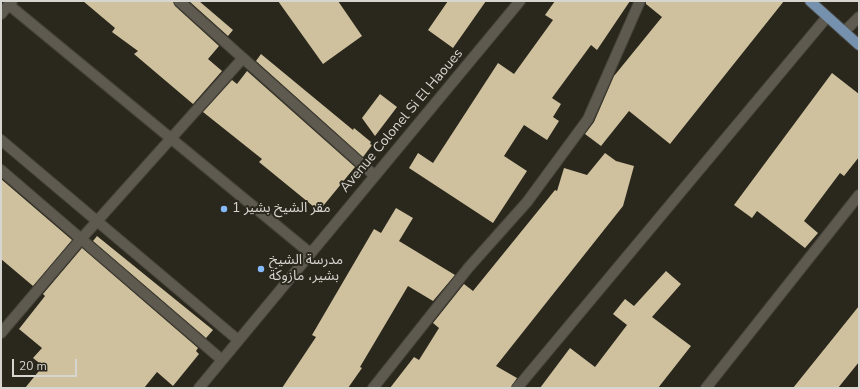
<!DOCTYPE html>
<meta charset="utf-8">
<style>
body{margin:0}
#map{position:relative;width:860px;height:389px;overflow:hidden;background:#2a271d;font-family:"Nunito Sans",sans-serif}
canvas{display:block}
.frame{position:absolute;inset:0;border:2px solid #d7d5cf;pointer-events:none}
.scale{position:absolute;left:12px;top:359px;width:65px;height:18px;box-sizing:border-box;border:2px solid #d7d5cf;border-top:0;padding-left:5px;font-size:12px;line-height:14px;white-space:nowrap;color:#d7d5cf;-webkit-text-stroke:3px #2a271d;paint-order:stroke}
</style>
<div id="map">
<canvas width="860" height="389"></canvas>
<div class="frame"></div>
<div class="scale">20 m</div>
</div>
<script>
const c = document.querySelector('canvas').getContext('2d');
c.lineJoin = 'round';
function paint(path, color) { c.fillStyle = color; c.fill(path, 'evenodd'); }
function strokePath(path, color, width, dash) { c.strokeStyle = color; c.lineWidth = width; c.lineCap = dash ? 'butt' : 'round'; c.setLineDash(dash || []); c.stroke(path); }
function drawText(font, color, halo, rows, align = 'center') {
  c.font = font + ' "Nunito Sans","Noto Sans Arabic",sans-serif'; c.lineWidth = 4; c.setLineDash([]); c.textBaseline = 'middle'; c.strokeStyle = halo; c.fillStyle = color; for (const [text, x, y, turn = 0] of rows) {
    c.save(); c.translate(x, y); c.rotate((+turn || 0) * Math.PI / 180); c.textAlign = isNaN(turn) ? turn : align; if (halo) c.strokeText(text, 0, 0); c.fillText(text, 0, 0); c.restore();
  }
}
const building = new Path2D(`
 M83,1H173L175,6L219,46L208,59L222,71L193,104L134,54L138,51L112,32L115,28Z
 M189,1H199L233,30L228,36Z
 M278,1H338L362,36L323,64Z
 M448,1H486L453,48L428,30Z
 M555,1H630L597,50L591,45L552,98L561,104L553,117L559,121L547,140L524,125L504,156L527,171L493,223L409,168L418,153L433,163L498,63L514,74L553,20L545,15Z
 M646,1H784L670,144L629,111L601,146L585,134L594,122L614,76L662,17L646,4Z
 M261,54L353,130L354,128L371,142L370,144L372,145L363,157L256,61Z
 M247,71L355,167L319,211L259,162L262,159L203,112L232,80L237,84Z
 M832,73L859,94V157L844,176L840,173L804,221L818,233L805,248L757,211L752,218L734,205Z
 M380,94L397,107L375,136L362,118Z
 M605,153L616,161L634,166L623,206L496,366L517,378L511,388H390L414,357L419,360L439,328L433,323L464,284L473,291L555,190L557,191L564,168L587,175Z
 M1,179L72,240L33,286L1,259Z
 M396,208L413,218L399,241L455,275L433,301L408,286L360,367L362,368L348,388H282L316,337L312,335L374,229L381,233Z
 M97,236L213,330L206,338L93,241Z
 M82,248L198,348L196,351L199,354L173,386L157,372L144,388H25L43,366L33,358L42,348L19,329L45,296L43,294Z
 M666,271L681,284L652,317L691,346L658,388H540L570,348L595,367L627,325L613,314L625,299L634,306Z
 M859,306V362L838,388H793Z`);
const minor = new Path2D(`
 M179,1L375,176
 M9,5L310,253
 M1,14L12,1
 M844,32L859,17
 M1,140L238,340
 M1,170L222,360
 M1,333L81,239L243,58
 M199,388L520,1
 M373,388L469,267L527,202L588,119L640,1
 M517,388L827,17
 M706,388L859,195`);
const major = new Path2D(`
 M810,1L859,45`);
const markers = [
 [224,209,4,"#85bbfb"],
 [261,269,4,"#85bbfb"]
];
const streetNames = [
 ["Avenue Colonel Si El Haoues",402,121,-50]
];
const poiNames = [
 ["مقر الشيخ بشير 1",232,209],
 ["مدرسة الشيخ",269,261],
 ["بشير، مازوكة",269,277]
];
paint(building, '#cfc19d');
strokePath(minor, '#46433b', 12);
strokePath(major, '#46433b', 12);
strokePath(minor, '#5e5a4f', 10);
strokePath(major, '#7591ae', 10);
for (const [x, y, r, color] of markers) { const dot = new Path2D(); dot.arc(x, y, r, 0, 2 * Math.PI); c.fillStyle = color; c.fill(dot); strokePath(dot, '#2a271d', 1.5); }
drawText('14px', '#d7d5cf', '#2a271d', streetNames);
drawText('14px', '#d7d5cf', '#2a271d', poiNames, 'left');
</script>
